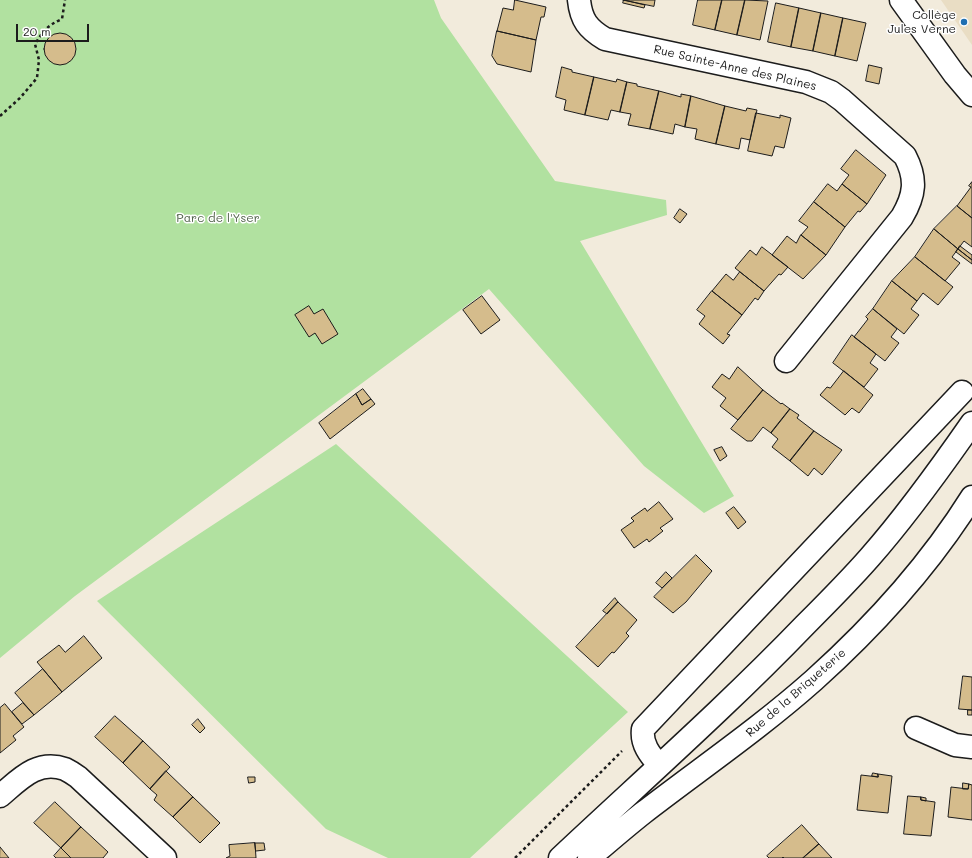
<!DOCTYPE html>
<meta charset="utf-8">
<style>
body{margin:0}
#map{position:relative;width:972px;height:858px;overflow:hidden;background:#f2ebdc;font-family:Mali,sans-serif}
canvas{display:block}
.scale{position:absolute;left:16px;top:24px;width:73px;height:18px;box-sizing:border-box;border:2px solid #1c1c1c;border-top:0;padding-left:5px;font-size:12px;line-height:14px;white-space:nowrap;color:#1c1c1c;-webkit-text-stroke:3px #fff;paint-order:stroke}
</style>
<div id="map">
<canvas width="972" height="858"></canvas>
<div class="scale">20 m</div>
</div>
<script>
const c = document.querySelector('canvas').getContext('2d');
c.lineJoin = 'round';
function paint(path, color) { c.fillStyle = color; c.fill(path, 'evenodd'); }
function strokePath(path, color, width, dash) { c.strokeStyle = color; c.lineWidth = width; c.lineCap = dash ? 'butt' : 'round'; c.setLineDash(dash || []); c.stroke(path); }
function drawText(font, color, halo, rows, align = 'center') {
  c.font = font + ' Mali,sans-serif'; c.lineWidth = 3; c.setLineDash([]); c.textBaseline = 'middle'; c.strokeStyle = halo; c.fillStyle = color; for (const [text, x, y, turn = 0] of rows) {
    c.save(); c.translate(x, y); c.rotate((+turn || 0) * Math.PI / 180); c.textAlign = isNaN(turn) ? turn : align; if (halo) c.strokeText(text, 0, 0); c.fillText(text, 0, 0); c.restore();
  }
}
const built = new Path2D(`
 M941,0H972V45Z`);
const green = new Path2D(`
 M0,0H434L441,18L555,181L666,200L667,215L580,241L734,496L704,513L644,466L489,289L75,596L0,658Z
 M336,444L628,712L470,858H388L326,829L97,601Z`);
const building = new Path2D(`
 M515,0L546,7L544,17H541L536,40L497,31L503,8L513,10Z
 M623,0H655L654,6Z
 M624,0L645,5L644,8L623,3Z
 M698,0H722L715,30L693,25Z
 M722,0H745L737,35L715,30Z
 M745,0L768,1L760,40L737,35Z
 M776,3L799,8L791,47L768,42Z
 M799,8L821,13L813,51L791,47Z
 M821,13L843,18L835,56L813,51Z
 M843,18L866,23L857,61L835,56Z
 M497,31L536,40L531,72L497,64L492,56Z
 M44 49a16 16 0 1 1 32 0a16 16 0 1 1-32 0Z
 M869,65L882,68L879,84L866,81Z
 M562,67L572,70V72L594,77L585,115L564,110L566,100L556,97Z
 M594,77L616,82L617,79L627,82L620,112L611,110L608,120L585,115Z
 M627,82L637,84V86L659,91L650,129L628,125L631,114L620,112Z
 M659,91L681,97V94L691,96L685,127L675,124L673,134L650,129Z
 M691,96L725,106L716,144L695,139L697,129L685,127Z
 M725,106L746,111L747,108L757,110L750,140L741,138L739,149L716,144Z
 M756,113L780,118V115L791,118L784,148L775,146L772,156L748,151Z
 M856,150L886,175L867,204L842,184L849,175L841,169Z
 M972,182V218L957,206L971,187L969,186Z
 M828,184L837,191L842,184L867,204L860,212L858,211L845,227L814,202Z
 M814,202L845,227L826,255L801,235L808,227L799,221Z
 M957,206L972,218V247L964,241L958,249L934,229Z
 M680,209L687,214L680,223L674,218Z
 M934,229L958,249L952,257L960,263L945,281L915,257Z
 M801,235L826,255L803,279L772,255L787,236L796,243Z
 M960,246L972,255V260L958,249Z
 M762,247L788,267L781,275L779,274L764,291L735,268L750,250L756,255Z
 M958,249L972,260V264L956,252Z
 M915,257L953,287L938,305L923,293L917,301L892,281Z
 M740,272L764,291L758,300L755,298L742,315L712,291L726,274L733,280Z
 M892,281L917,301L911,309L919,315L904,334L873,309Z
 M712,291L742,315L727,334L730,335L723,344L699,324L705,316L697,310Z
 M482,296L500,320L481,334L463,310Z
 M309,306L314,314L323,309L338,334L322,344L315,333L309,337L295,315Z
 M873,309L897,329L891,337L899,343L885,361L854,337L868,319L866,317Z
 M852,335L876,354L870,363L878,369L864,387L833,363Z
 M738,367L763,390L738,420L720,406L726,398L712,387L722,374L729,379Z
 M844,371L873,395L859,413L852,408L845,415L820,395L827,387L830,388Z
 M363,389L371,399L362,405L356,394Z
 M763,390L781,404L782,403L790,409L771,433L763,427L752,441H747L731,429Z
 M356,394L362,405L371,399L375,404L330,439L319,423Z
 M790,409L799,415L797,418L814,431L790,461L772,447L778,439L771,433Z
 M814,431L842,450L822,475L814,468L808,476L790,461Z
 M722,447L727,456L720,461L714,450Z
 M659,502L673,519L660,528L663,531L649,542L647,539L634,548L621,530L634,521L631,518L645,508L647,511Z
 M734,507L746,522L738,529L726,513Z
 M696,555L712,571L686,602L673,613L654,597Z
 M666,572L672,578L662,588L656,583Z
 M615,598L618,602L607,614L603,611Z
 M618,602L637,620L626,633L629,636L614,653L612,652L598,667L576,647Z
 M84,636L102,658L62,692L37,662L59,645L65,652Z
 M43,669L62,692L34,715L15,693Z
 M963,676L972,677V710L959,709Z
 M23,703L34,715L22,724L12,712Z
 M5,704L24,727L13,736L16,740L0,753V708Z
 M968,710H972V715H968Z
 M115,716L143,741L123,763L95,737Z
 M198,719L205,728L200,733L192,725Z
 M143,741L170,767L150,789L123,763Z
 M166,771L193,797L173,817L154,800L157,795L150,789Z
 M873,773L878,774V777L872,776Z
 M878,774L892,776L888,813L857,810L861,775L878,777Z
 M248,777H255V782L249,783Z
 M963,783L969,784L968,789H963Z
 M969,784L972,785V820L948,817L951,787L968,789Z
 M908,796L921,797V800L935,802L931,836L904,834Z
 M193,797L220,823L200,843L173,817Z
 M921,797L926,798V801L921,800Z
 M55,802L81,827L61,848L34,823Z
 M802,825L819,844L803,858H784L783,857L782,858H769L767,856Z
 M81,827L108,852L103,858H71L61,848Z
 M255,843L256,858H226L230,856L229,845Z
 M255,843H264L265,850L256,851Z
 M819,844L832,858H803Z
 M0,847L9,858H0Z
 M61,848L71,858H56L54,856Z`);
const path = new Path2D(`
 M0,116L20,98L37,78L39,60L35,44C43,31 48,25 62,19L65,0
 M515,858L622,751`);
const minor = new Path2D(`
 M579,0C581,20 588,29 605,39L806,82L831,92L842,100L905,156C917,179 915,195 902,217L786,361
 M901,0L955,75L972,95
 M916,728L955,745L972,747
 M659,765C650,755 641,744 643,729L962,392
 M0,796C19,780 37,759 65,769C69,771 74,774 78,777L165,858
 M560,858C642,781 727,706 805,625C827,603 849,581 870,557C907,515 940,469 972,423
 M589,858C607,843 624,828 643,813C700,769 760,728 814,680C873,627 930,564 972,497`);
const markers = [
 [964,22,4,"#1f6fb2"]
];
const poiNames = [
 ["Collège",956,15],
 ["Jules Verne",956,29]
];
const streetNames = [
 ["Rue Sainte-Anne des Plaines",735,68,13],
 ["Rue de la Briqueterie",796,693,-41]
];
const parkNames = [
 ["Parc de l'Yser",218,218]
];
paint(built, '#e9ddc4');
paint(green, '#b1e1a0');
paint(building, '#d5bc8c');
strokePath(building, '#1c1c1c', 1);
strokePath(minor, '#1c1c1c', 25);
strokePath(path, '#1c1c1c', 2.5, [3, 3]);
strokePath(minor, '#fff', 22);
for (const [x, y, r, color] of markers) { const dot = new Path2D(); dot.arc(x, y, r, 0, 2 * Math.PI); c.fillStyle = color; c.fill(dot); strokePath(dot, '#fff', 1.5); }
drawText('12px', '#1c1c1c', '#fff', poiNames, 'right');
drawText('12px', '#1c1c1c', '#fff', streetNames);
drawText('12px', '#50614a', '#fff', parkNames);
</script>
